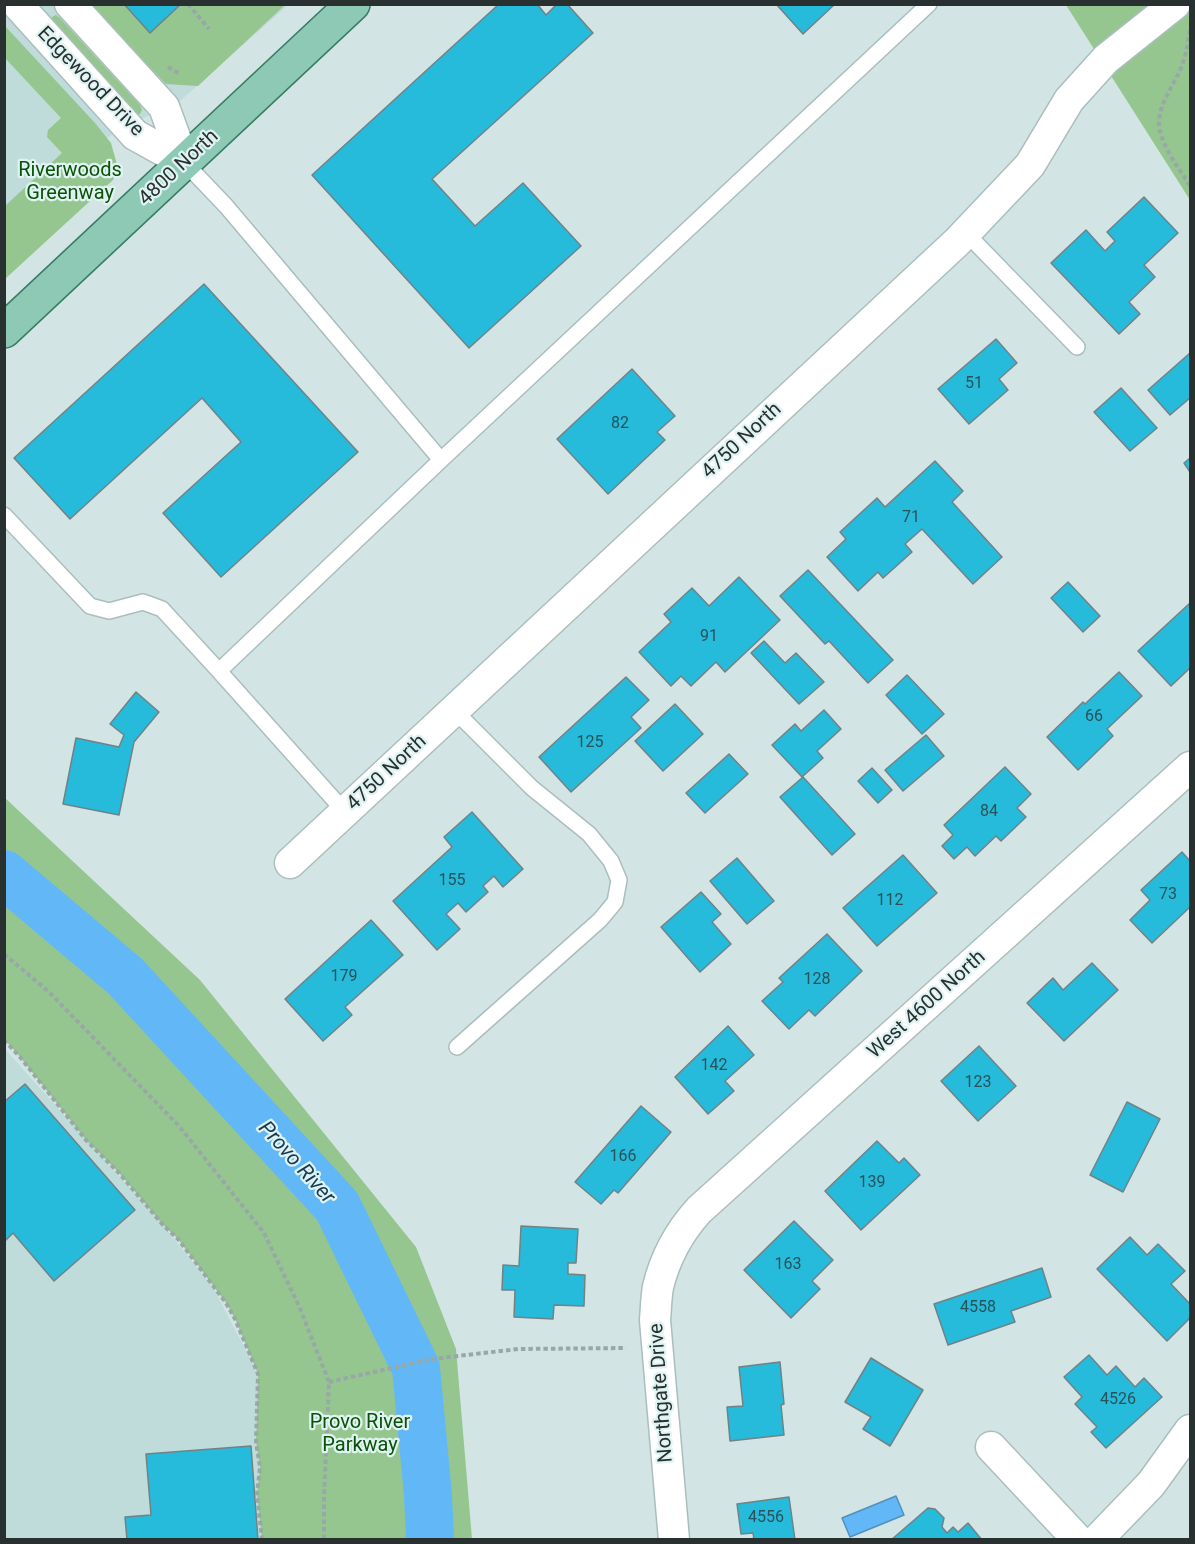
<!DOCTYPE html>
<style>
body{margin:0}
#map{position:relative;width:1195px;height:1544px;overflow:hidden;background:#d2e5e4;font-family:Roboto,sans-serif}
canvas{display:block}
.frame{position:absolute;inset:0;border:6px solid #293130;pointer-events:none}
</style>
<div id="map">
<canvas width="1195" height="1544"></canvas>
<div class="frame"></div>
</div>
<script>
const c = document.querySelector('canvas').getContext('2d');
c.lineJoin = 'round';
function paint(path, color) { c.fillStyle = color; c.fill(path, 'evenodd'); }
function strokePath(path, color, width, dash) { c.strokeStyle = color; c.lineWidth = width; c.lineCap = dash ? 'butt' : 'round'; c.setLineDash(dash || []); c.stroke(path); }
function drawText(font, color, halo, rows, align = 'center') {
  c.font = font + ' Roboto,sans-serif'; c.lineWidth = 4.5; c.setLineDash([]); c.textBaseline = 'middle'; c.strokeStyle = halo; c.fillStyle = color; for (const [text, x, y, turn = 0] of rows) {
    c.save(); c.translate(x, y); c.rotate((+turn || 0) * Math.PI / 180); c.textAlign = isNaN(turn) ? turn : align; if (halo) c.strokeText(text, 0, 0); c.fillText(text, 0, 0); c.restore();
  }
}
const built = new Path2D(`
 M5,5H288L180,101L164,107L103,140L5,226Z
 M4,1048L163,1225L214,1289L258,1374L256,1442L260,1467L257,1494L264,1539H5Z`);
const green = new Path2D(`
 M88,5H285L198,86L166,84Z
 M1066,5H1190V200Z
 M56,15L60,18L140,105L142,110L140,114L137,115L50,21L52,17Z
 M5,26L95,123L111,143L118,168L113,180L5,279V206L62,153L47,137L48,130L61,118L5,58Z
 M4,797L200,980L416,1247L456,1349L472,1539H262L257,1494L260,1467L256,1442L258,1374L235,1319L226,1303L178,1239L163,1225L119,1173L86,1140L20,1057L5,1040Z`);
const water = new Path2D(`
 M896,1496L904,1515L850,1537L842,1518Z`);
const river = new Path2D(`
 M4,874L125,976L337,1206L416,1368L428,1495L430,1540`);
const building = new Path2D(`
 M124,4H181L150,33Z
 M499,4H537L546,15L557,4H567L593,33L432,179L475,226L523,183L581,246L469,348L312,175Z
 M776,4H835L803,34Z
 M1144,197L1178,233L1144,265L1155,277L1129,302L1140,314L1119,334L1051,263L1086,230L1105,251L1115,241L1107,232Z
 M204,284L358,452L221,577L163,513L241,442L202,398L70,519L14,458Z
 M996,339L1017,363L999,379L1008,390L969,424L938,389Z
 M1190,353V398L1170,415L1148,390Z
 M632,369L675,416L657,432L665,440L608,494L557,439Z
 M1121,388L1157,428L1130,451L1094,412Z
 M1190,458V472L1184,463Z
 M935,461L963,491L952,502L1002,557L973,584L922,529L905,544L912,552L883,578L878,572L858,591L827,557L846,539L840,532L877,498L885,507Z
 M808,570L893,660L868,683L829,641L825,644L780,596Z
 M739,577L780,620L725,672L716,662L691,686L681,676L671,686L639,652L671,622L664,614L692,588L709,606Z
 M1068,582L1100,616L1083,632L1051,598Z
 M1190,603V668L1171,686L1138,651Z
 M764,641L785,663L796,653L824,682L799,704L751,653Z
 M1119,672L1142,696L1107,729L1113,736L1078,770L1047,737L1083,702L1085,704Z
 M907,675L944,714L922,734L886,695Z
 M626,677L649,700L631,717L641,728L571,792L539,757Z
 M136,692L159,712L134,742L119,815L63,804L76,738L119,747L124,735L110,724Z
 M675,704L703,734L663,771L635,741Z
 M824,710L841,729L817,751L823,758L802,777L772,745L795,724L801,731Z
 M926,735L944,756L903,791L885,770Z
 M729,754L748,774L705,813L686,793Z
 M1005,767L1031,794L1017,808L1026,817L1001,841L996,836L975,856L967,847L954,859L942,846L953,835L944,825Z
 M872,768L892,790L878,803L858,781Z
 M803,777L855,834L832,855L780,797Z
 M472,812L523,869L503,887L494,876L483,886L488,892L466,912L458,903L446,914L460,929L437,950L393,901L452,847L444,837Z
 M1182,852L1190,861V907L1152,943L1130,920L1150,900L1141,890Z
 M903,855L937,893L877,946L843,908Z
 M737,858L774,901L747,924L710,881Z
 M701,892L721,914L712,922L731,944L700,972L661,927Z
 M371,920L403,955L345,1007L352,1015L323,1041L285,999Z
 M827,934L862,971L815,1016L809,1010L789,1029L762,1001L783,982L779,978Z
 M1092,963L1118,990L1064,1041L1027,1003L1053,978L1063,990Z
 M728,1026L754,1055L725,1081L734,1091L708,1114L675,1077Z
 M979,1046L1016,1086L978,1121L941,1081Z
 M25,1084L135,1210L54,1281L13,1233L4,1242V1102Z
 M1127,1102L1160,1119L1123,1192L1090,1175Z
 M641,1106L671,1132L618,1193L614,1190L601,1204L575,1182Z
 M877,1141L899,1163L904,1158L920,1175L861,1230L825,1191Z
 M794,1221L833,1260L812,1281L820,1289L791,1318L744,1270Z
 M521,1226L578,1229L576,1263H568V1274L585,1275L584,1306L554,1305L553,1319L514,1317L515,1290H502L503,1265L519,1266Z
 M1130,1237L1147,1255L1158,1244L1185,1271L1171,1284L1190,1304V1318L1167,1341L1097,1269Z
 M1042,1268L1051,1297L1011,1311L1015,1322L948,1345L934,1304Z
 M1089,1355L1107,1375L1116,1366L1135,1387L1144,1378L1162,1397L1106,1448L1091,1432L1097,1427L1075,1404L1082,1397L1064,1377Z
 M871,1358L923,1390L890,1446L863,1429L871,1417L845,1402Z
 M780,1362L784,1404L781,1405L784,1435L730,1441L727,1407L743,1406L739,1367Z
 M251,1446L258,1540H127L125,1517L151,1515L146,1454Z
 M789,1497L795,1540H754L753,1533L741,1534L737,1504Z
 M928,1508L935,1509L944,1518L942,1527L947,1533L953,1527L958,1532L968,1523L982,1540H891Z`);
const path = new Path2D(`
 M188,4L209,29
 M1190,30C1188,40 1187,52 1183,62C1177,82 1159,101 1159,123C1159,143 1180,170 1190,186
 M168,67L180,74
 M4,954L48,991L179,1126L264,1233L299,1306L329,1382L324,1497V1540
 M4,1040L20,1057L86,1140L119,1173L163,1225L178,1239L226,1303L235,1319L258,1374L256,1442L260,1467L257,1494L262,1540
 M329,1382L432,1359L518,1349L626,1348`);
const service = new Path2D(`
 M184,162L226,206L441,460L219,671L345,812
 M965,232L1077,347
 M441,460L929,4
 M4,515L90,606L109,611L143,602L162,609L219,671
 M454,710L532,788L589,834L611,861L619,880L615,902L600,920L457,1047`);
const minor = new Path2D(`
 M17,4L135,135L184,162
 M70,4L164,107L184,162
 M290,863L957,242L1030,165L1069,100L1106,59L1175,4
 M991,1447L1078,1540
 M674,1540L655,1320C656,1309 656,1298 658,1287C665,1258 679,1232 699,1210L1190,767
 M1097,1540L1151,1484L1190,1430`);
const primary = new Path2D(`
 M4,331L353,4`);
const numberNames = [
 ["51",974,384],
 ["82",620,424],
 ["71",911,518],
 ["91",709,637],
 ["66",1094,717],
 ["125",590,743],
 ["84",989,812],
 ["155",452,881],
 ["73",1168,895],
 ["112",890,901],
 ["179",344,977],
 ["128",817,980],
 ["142",714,1066],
 ["123",978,1083],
 ["166",623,1157],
 ["139",872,1183],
 ["163",788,1265],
 ["4558",978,1308],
 ["4526",1118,1400],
 ["4556",766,1518]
];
const streetNames = [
 ["Edgewood Drive",90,82,46],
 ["4800 North",179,168,-43],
 ["4750 North",742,441,-43],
 ["4750 North",387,773,-43],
 ["West 4600 North",927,1005,-42],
 ["Northgate Drive",662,1393,-94]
];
const parkNames = [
 ["Riverwoods",70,171],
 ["Greenway",70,194],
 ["Provo River",360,1423],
 ["Parkway",360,1446]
];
const waterNames = [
 ["Provo River",296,1163,48]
];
paint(built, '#bfdcda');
paint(green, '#95c68f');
paint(water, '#62b8f7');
strokePath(water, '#5190bb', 1.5);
strokePath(river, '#62b8f7', 48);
paint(building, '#26badb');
strokePath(building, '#718287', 1.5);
strokePath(service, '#abbebd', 18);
strokePath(minor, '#abbebd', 33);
strokePath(primary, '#397c65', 36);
strokePath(path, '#99a8a7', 4, [4.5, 3]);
strokePath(service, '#fff', 15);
strokePath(minor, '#fff', 30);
strokePath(primary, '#8dc9b4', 33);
drawText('16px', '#28535b', null, numberNames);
drawText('20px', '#293130', '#dff3f2', streetNames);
drawText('20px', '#0b5207', '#dff3f2', parkNames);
drawText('italic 21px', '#163a54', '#dff3f2', waterNames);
</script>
